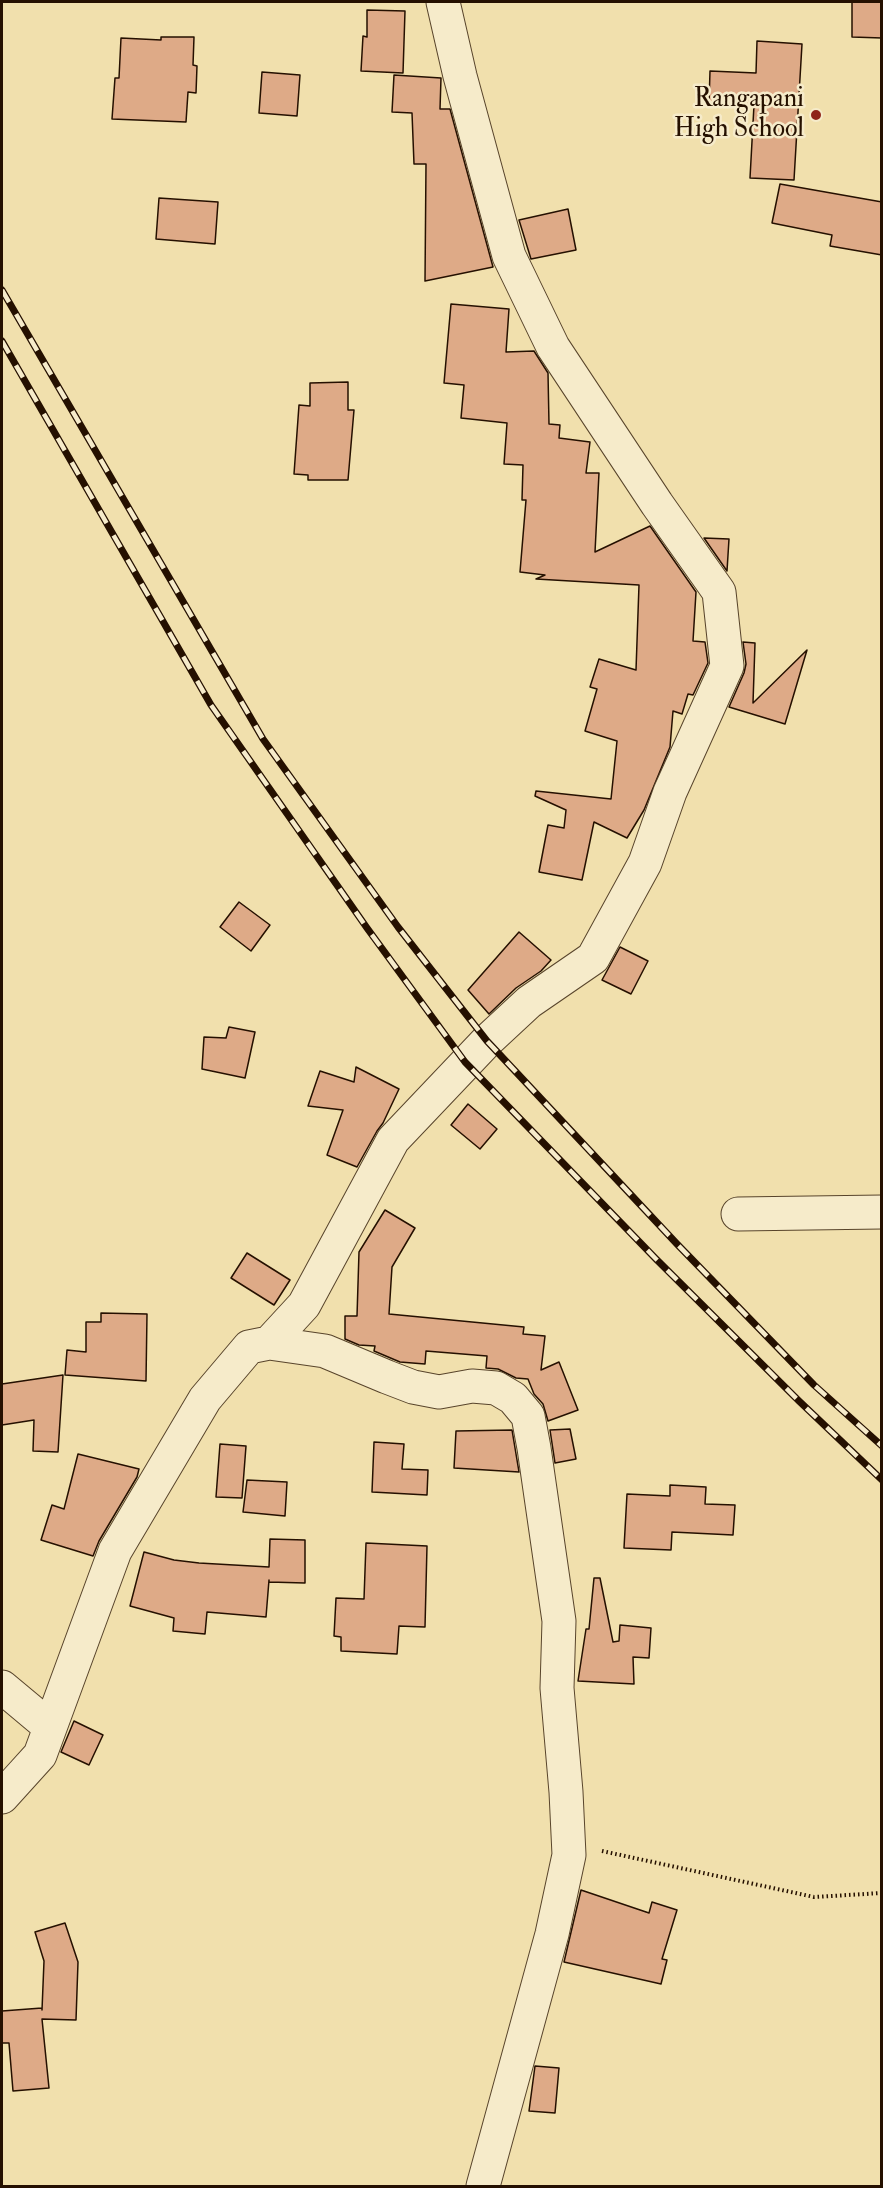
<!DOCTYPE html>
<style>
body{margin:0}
#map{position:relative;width:883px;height:2188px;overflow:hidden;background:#f1e0ad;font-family:"IM FELL Double Pica",serif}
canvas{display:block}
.frame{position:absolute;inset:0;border:3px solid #251000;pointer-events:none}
</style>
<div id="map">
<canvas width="883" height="2188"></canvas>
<div class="frame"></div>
</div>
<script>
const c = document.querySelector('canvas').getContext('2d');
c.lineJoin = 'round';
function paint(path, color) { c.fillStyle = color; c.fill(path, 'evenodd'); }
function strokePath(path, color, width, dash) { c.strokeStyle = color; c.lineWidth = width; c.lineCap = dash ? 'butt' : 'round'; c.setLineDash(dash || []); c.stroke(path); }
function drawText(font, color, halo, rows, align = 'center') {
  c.font = font + ' "IM FELL Double Pica",serif'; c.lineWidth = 5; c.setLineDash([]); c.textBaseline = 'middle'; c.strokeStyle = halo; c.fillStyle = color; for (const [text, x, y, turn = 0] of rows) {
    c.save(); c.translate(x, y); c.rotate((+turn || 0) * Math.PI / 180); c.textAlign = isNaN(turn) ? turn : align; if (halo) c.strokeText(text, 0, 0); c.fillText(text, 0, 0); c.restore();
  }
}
const building = new Path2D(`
 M852,2H882V38L852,37Z
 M367,10L405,11L403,73L361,71L363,36L367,37Z
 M161,37H194L193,65L197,66L196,93L188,92L186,122L112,119L115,78H119L121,38L161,40Z
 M757,41L802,44L794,180L750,178L754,105L709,104L710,71L756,73Z
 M262,72L300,75L297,116L259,113Z
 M394,75L441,78L440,109H450L493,267L425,281L426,164H414L412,113L392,112Z
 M780,184L882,202V255L830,246L832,235L772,223Z
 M159,198L218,202L215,244L156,239Z
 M568,209L576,250L531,259L519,220Z
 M451,304L509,309L506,352L534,351L548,373L549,424L560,425L559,438L590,442L586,473H599L595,552L650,526L696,592L693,641L705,642L708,663L693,695L688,694L682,714L673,711L670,747L644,810L627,838L594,822L582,880L539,872L548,825L564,828L566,810L535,796L536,791L611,799L617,741L585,731L597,689L590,687L599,659L636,670L639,585L536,579L545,575L520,572L526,500H522L523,465L504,464L507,423L461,418L464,385L444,383Z
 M348,382V410H354L348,480H308V475L294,474L299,405L310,406V383Z
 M704,538L729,539L727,571Z
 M743,642L755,643L753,703L807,650L785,724L729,707L744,673L746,664Z
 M239,902L270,925L251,951L220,927Z
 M519,932L551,960L541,971L516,988L489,1014L468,990Z
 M620,947L648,961L631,994L602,980Z
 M229,1027L255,1032L245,1078L202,1069L204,1037L226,1038Z
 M356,1067L399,1089L383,1123L377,1131L357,1167L327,1155L343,1110L308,1106L320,1071L354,1082Z
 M468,1104L497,1129L480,1149L451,1125Z
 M385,1210L415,1228L392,1267L389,1314L524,1327L523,1334L545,1336L541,1370L559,1362L578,1410L548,1421L543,1404L534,1394L528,1379L516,1378L498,1369L486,1368L487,1356L426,1351L425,1364L400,1362L374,1351L375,1346L359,1345L345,1339V1316H357L359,1252Z
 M247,1253L290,1280L274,1305L231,1278Z
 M101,1313L147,1314L146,1381L65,1375L67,1350L86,1352V1322H101Z
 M63,1375L58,1452L33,1451L34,1420L2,1425V1384Z
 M570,1429L576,1459L555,1463L550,1430Z
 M512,1430L519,1472L454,1468L456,1431Z
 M374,1442L404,1444L402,1469L428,1470L427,1495L372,1492Z
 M220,1444L246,1446L242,1498L216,1497Z
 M78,1454L139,1469L137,1477L99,1541L93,1556L41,1540L52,1505L64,1509Z
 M247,1480L287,1482L285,1516L243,1512Z
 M670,1485L706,1487L705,1504L735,1505L733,1535L672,1532L671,1550L624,1548L627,1494L670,1496Z
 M270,1539L305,1540V1583L269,1582V1580L266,1617L207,1612L205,1634L173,1631L174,1618L130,1606L144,1552L174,1560L199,1563L269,1567Z
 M366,1543L427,1546L425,1627L399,1626L397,1654L341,1651V1637L334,1636L336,1598L364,1599Z
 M594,1578H600L613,1642L619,1641L620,1625L651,1628L649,1658L633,1657L634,1684L578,1681L586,1629H589Z
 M74,1721L103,1735L89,1765L61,1752Z
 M581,1890L649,1913L652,1902L677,1910L662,1959L667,1960L661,1984L564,1962Z
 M65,1923L78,1962L76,2020L42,2019L49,2088L13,2091L9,2043H2V2011L42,2008V2010L44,1961L35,1932Z
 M535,2066L559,2068L555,2113L529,2111Z`);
const path = new Path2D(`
 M602,1851L814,1897L882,1893`);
const minor = new Path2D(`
 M738,1214L882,1212
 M269,1343L325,1351L387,1377L413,1387L439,1392L472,1386L496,1388L513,1398L528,1416L534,1448L559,1621L557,1688L566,1792L569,1855L552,1934L483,2186
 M2,1687L50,1727
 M2,1797L40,1755L115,1551L205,1399L249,1347L269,1343L304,1305L393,1140L487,1041L529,1002L593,958L645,863L670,792L727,666L719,592L657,504L553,347L509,256L460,76L443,2`);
const rail = new Path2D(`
 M2,290L263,739L398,927L487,1041L677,1244L814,1385L882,1446
 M2,341L211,705L367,928L465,1062L656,1259L799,1401L882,1480`);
const markers = [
 [816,115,6,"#8f2418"]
];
const poiNames = [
 ["Rangapani",804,100],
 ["High School",804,130]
];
paint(building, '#deaa87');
strokePath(building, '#251000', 1.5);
strokePath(minor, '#58442b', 35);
strokePath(path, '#251000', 4, [1.5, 3]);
strokePath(minor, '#f6ebca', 33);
strokePath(rail, '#251000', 7);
strokePath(rail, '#f6ebca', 4.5, [14]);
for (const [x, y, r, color] of markers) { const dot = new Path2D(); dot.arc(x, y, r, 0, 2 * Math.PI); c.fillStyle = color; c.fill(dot); strokePath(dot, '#f6ebca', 2); }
drawText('26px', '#251000', '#f6ebca', poiNames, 'right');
</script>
